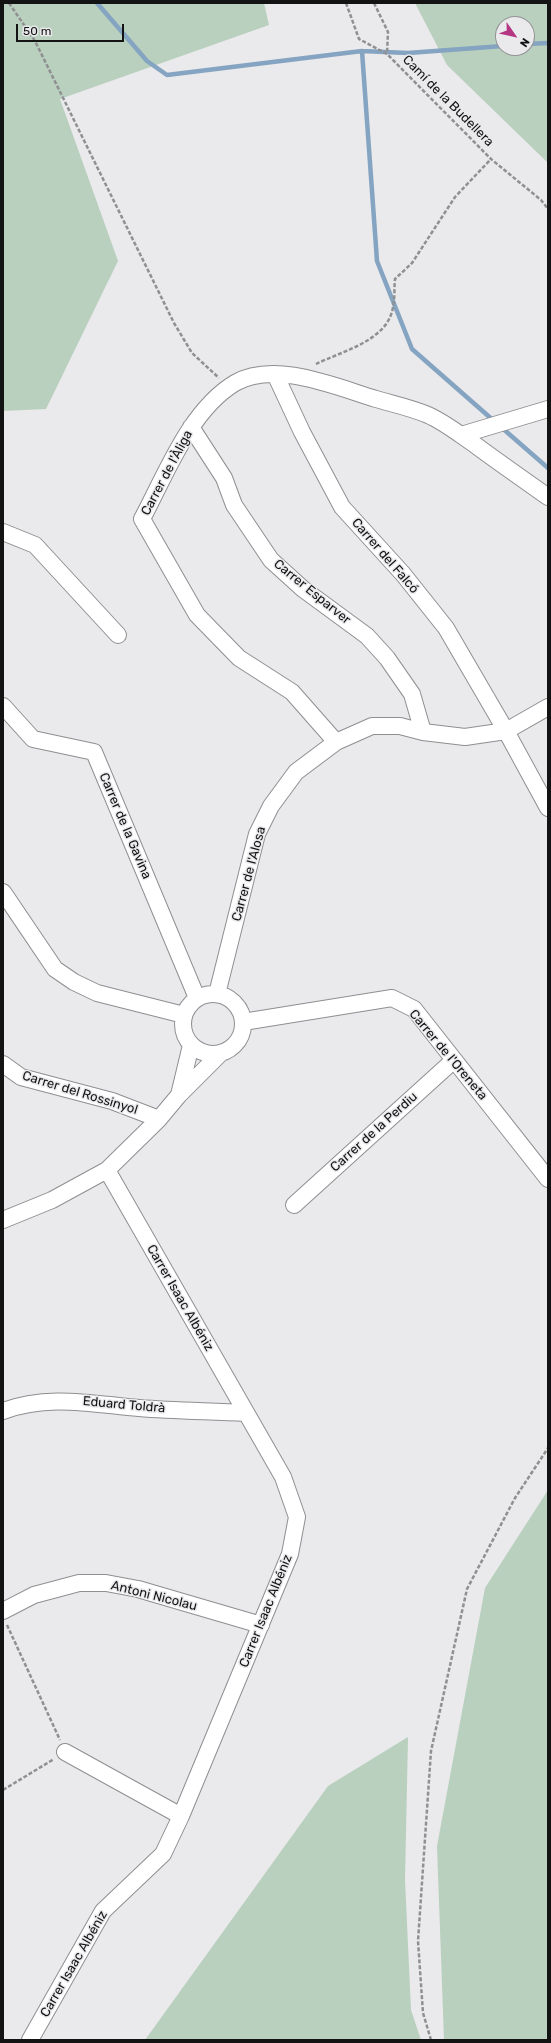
<!DOCTYPE html>
<meta charset="utf-8">
<style>
body{margin:0}
#map{position:relative;width:551px;height:2043px;overflow:hidden;background:#eae9ec;font-family:Rubik,sans-serif}
canvas{display:block}
.frame{position:absolute;inset:0;border:4px solid #131314;pointer-events:none}
.north{position:absolute;left:495px;top:16px;width:40px;height:40px;box-sizing:border-box;background:#eae9ec;border:1px solid #949396;border-radius:50%;rotate:124deg;font-size:11px;font-weight:700;line-height:16px;text-align:center;color:#131314}
.north::after{content:'';display:block;margin:auto;width:14px;height:18px;background:#b53683;clip-path:polygon(50% 0,100% 100%,50% 72%,0 100%)}
.scale{position:absolute;left:16px;top:24px;width:108px;height:18px;box-sizing:border-box;border:2px solid #131314;border-top:0;padding-left:5px;font-size:12px;line-height:14px;white-space:nowrap;color:#131314;-webkit-text-stroke:3px #eae9ec;paint-order:stroke}
</style>
<div id="map">
<canvas width="551" height="2043"></canvas>
<div class="frame"></div>
<div class="north">N</div>
<div class="scale">50 m</div>
</div>
<script>
const c = document.querySelector('canvas').getContext('2d');
c.lineJoin = 'round';
function paint(path, color) { c.fillStyle = color; c.fill(path, 'evenodd'); }
function strokePath(path, color, width, dash) { c.strokeStyle = color; c.lineWidth = width; c.lineCap = dash ? 'butt' : 'round'; c.setLineDash(dash || []); c.stroke(path); }
function drawText(font, color, halo, rows, align = 'center') {
  c.font = font + ' Rubik,sans-serif'; c.lineWidth = 3; c.setLineDash([]); c.textBaseline = 'middle'; c.strokeStyle = halo; c.fillStyle = color; for (const [text, x, y, turn = 0] of rows) {
    c.save(); c.translate(x, y); c.rotate((+turn || 0) * Math.PI / 180); c.textAlign = isNaN(turn) ? turn : align; if (halo) c.strokeText(text, 0, 0); c.fillText(text, 0, 0); c.restore();
  }
}
const green = new Path2D(`
 M3,3H264L269,25L60,99L118,261L46,409L3,411Z
 M415,3H548V163L447,65ZM503,24H527V48H503Z
 M548,1490V2040H444L437,1846L485,1588Z
 M408,1737L405,1880L411,2010L421,2040H145L328,1786Z`);
const stream = new Path2D(`
 M97,3L147,61L167,75L362,51L377,261L412,349L494,421
 M527,44L548,43
 M362,51L408,53L503,46
 M501,427L548,468`);
const path = new Path2D(`
 M9,3L35,41L174,323L192,353L219,378
 M346,3L359,39L387,54L491,159L541,200L548,209
 M374,3L388,32L387,54
 M316,364C342,351 388,341 393,307C395,298 394,288 395,279L412,263L455,197L491,159
 M7,1625L60,1740
 M3,1790L54,1759
 M431,2040L423,2013L418,1941L431,1751L467,1589L515,1498L548,1448`);
const minor = new Path2D(`
 M275,374L302,432L342,507L403,574L446,628L506,731L548,808
 M191,427L224,478L234,505L271,560L303,589L367,636L387,658L412,694L423,732
 M461,435L548,409
 M3,532L35,545L118,635
 M3,706L33,739L94,752L197,998
 M336,742L292,692L239,658L197,615L142,519C166,474 190,410 235,383C275,360 336,387 376,399C393,404 412,408 428,415C444,422 459,434 474,444C498,462 523,479 548,497
 M3,892L55,969L74,982L97,993L184,1015
 M183 1024a30 30 0 1 1 60 0a30 30 0 1 1-60 0Z
 M217,994L257,834L271,806L296,772L336,742L372,726H400L423,732L465,737L506,731L548,707
 M243,1022L392,998L414,1009L548,1179
 M3,1064L21,1077L112,1101L159,1119
 M179,1095L191,1045
 M294,1205L454,1060
 M3,1220L52,1200L107,1170L159,1119L179,1095L221,1053
 M3,1411C48,1394 92,1404 139,1408C175,1411 211,1411 246,1413
 M3,1611L34,1595L79,1583H106L138,1589L261,1625
 M65,1752L181,1816
 M30,2040L103,1911L163,1854L181,1816L290,1554L297,1517L283,1477L107,1170`);
const streetNames = [
 ["Camí de la Budellera",448,101,45],
 ["Carrer de l'Àliga",167,473,-62],
 ["Carrer del Falcó",385,556,49],
 ["Carrer Esparver",312,592,39],
 ["Carrer de la Gavina",125,826,67],
 ["Carrer de l'Alosa",249,874,-75],
 ["Carrer de l'Oreneta",448,1055,50],
 ["Carrer del Rossinyol",80,1093,17],
 ["Carrer de la Perdiu",374,1132,-42],
 ["Carrer Isaac Albéniz",180,1298,60],
 ["Eduard Toldrà",124,1405,5],
 ["Antoni Nicolau",154,1596,14],
 ["Carrer Isaac Albéniz",266,1611,-68],
 ["Carrer Isaac Albéniz",74,1964,-60]
];
paint(green, '#b8d0bd');
strokePath(stream, '#84a4c1', 4.5);
strokePath(minor, '#8f8e91', 18);
strokePath(path, '#908f91', 2.5, [4, 2]);
strokePath(minor, '#fff', 16);
drawText('13px', '#131314', '#eae9ec', streetNames);
</script>
